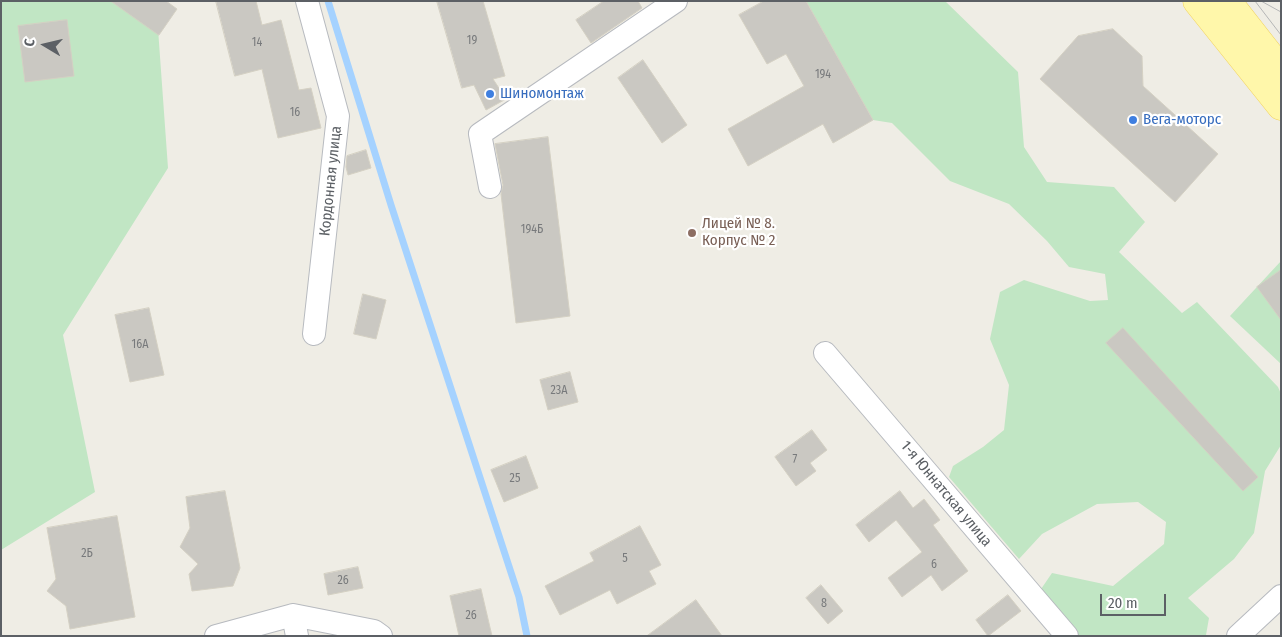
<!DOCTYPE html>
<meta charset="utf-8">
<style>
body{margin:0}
#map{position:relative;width:1282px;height:637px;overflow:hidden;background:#efede5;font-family:"Fira Sans Condensed",sans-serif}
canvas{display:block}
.frame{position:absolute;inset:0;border:2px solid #5c6065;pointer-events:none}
.north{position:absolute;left:20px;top:20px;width:50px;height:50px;-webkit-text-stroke:4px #fff;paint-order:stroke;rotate:279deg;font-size:14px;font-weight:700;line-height:20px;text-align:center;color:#5c6065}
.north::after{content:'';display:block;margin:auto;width:18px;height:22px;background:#5c6065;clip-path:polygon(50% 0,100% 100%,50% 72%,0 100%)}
.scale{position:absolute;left:1100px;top:594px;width:66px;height:22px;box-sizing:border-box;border:2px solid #5c6065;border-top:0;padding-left:6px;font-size:15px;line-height:18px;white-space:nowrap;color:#5c6065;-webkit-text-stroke:4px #fff;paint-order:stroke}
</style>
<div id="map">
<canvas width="1282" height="637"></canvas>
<div class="frame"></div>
<div class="north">С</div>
<div class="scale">20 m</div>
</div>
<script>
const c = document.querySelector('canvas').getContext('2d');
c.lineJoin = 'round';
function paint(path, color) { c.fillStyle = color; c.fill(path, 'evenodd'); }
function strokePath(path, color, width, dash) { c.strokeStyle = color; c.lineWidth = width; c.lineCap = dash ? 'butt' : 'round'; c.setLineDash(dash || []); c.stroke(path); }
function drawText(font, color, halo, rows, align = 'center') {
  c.font = font + ' "Fira Sans Condensed",sans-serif'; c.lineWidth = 4.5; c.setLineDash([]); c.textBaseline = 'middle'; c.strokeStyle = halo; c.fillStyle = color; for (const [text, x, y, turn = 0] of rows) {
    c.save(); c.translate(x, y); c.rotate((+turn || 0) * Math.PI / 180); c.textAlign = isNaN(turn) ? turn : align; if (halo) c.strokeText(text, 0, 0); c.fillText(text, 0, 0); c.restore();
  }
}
const green = new Path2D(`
 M1,1H156L168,168L63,335L95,492L1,550Z
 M806,1H945L1018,72L1024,147L1047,182L1114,187L1145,222L1119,252L1182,313L1197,302L1278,387L1281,394V445L1265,471L1254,533L1234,559L1188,598L1209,618L1206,635L1078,636L1039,592L1052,573L1113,586L1164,544L1166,522L1138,502L1097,504L1042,534L1019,559L949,477L953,466L983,447L1004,430L1009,385L990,339L1000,292L1024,280L1090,301L1108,300L1105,274L1069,267L1047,241L1009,204L950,181L892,123L873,120Z
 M1281,261V364L1230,316Z`);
const stream = new Path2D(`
 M328,1L391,205L519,597L527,636`);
const building = new Path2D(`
 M111,1H166L177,9L159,35Z
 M216,1H256L262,25L281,20L299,90L311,88L321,128L278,138L262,69L235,76Z
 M437,1H483L505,76L493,79L506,99L486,110L474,85L462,88Z
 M604,1H638L642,8L591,43L576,20Z
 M764,1H806L873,120L833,143L823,124L748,166L728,129L804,86L786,54L767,64L739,15Z
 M67,20L74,76L25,82L18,26Z
 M1113,29L1142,56L1143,86L1218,154L1175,202L1040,79L1078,36Z
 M643,60L687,125L662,143L618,78Z
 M548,137L570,316L516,323L501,194L503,185L495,144Z
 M366,150L371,168L348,175L346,167L347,156Z
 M1281,270V320L1257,287Z
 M363,294L386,300L376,339L354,334Z
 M149,308L164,375L130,382L115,315Z
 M1123,328L1258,477L1243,491L1106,343Z
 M570,372L578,402L548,410L540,380Z
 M812,430L827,450L810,463L816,471L796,486L775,457Z
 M526,456L538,488L504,502L491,470Z
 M225,491L240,568L233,586L192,591L189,574L198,564L180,547L190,528L186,497Z
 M900,491L913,508L924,499L940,520L933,525L968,571L942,591L931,575L902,597L888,578L922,552L896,520L869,542L856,525Z
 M117,516L135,617L70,629L66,606L47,591L56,579L47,528Z
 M640,526L661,565L649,571L656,584L617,604L610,590L560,615L545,586L594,561L590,553Z
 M358,567L363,588L328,595L324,574Z
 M821,585L843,611L828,624L806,598Z
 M481,589L492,636H459L450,596Z
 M1008,595L1021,611L988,636L976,620Z
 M696,600L722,636H647Z`);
const street = new Path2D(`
 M307,1L338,116L314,334
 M490,187L480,134L676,1
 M825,353L1067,636
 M293,615L297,636
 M216,636L293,615L374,631L381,636
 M1238,636L1281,596`);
const primary = new Path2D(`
 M1197,1L1281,106
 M1227,1L1281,70`);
const tram = new Path2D(`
 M1255,1L1281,35
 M1261,1L1281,12`);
const markers = [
 [490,94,5,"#3f7fe0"],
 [1133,120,5,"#3f7fe0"],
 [692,233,5,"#8d6e63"]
];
const numberNames = [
 ["19",472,41],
 ["14",257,43],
 ["194",823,75],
 ["16",295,113],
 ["194Б",532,230],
 ["16А",140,345],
 ["23А",559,391],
 ["7",795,460],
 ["25",515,479],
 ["2Б",87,554],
 ["5",625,559],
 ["6",934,565],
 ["26",343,581],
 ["8",824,604],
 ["26",471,616]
];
const shopNames = [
 ["Шиномонтаж",500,94],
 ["Вега-моторс",1143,120]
];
const streetNames = [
 ["Кордонная улица",331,181,-84],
 ["1-я Юннатская улица",946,494,50]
];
const educationNames = [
 ["Лицей № 8.",702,224],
 ["Корпус № 2",702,241]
];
paint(green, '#c1e6c4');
strokePath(stream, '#a5d2ff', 7);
paint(building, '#cac8c2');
strokePath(building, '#d4d0c3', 1);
strokePath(street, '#b7babf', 24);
strokePath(primary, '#f1d15c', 29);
strokePath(street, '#fff', 22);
strokePath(primary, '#fff7aa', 28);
strokePath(tram, '#b5b6b6', 1);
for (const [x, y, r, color] of markers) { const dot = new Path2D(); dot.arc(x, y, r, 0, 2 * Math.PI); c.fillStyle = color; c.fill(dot); strokePath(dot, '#fff', 2); }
drawText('12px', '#787a7c', null, numberNames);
drawText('15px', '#366cbe', '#fff', shopNames, 'left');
drawText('15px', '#5c6065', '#fff', streetNames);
drawText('15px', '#785e54', '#fff', educationNames, 'left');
</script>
